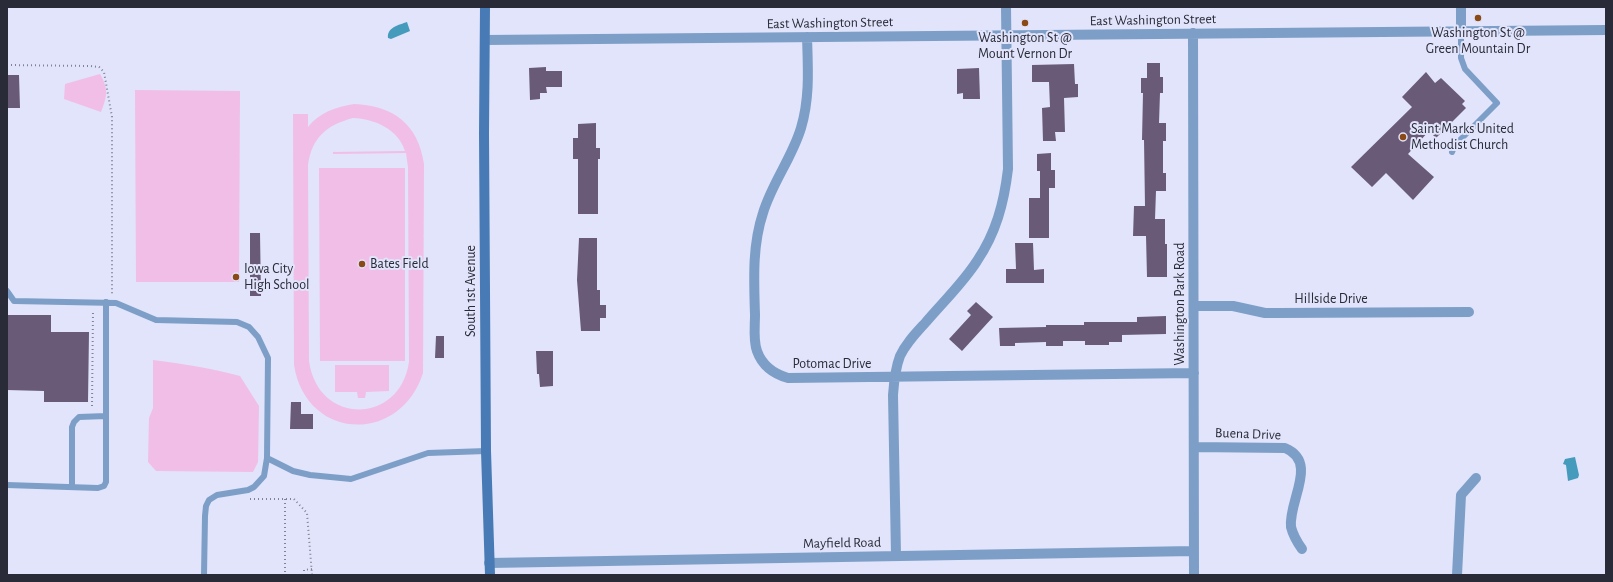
<!DOCTYPE html>
<style>
body{margin:0}
#map{position:relative;width:1613px;height:582px;overflow:hidden;background:#e1e4fa;font-family:"Alegreya Sans",sans-serif}
canvas{display:block}
.frame{position:absolute;inset:0;border:8px solid #2a2b38;pointer-events:none}
</style>
<div id="map">
<canvas width="1613" height="582"></canvas>
<div class="frame"></div>
</div>
<script>
const c = document.querySelector('canvas').getContext('2d');
c.lineJoin = 'round';
function paint(path, color) { c.fillStyle = color; c.fill(path, 'evenodd'); }
function strokePath(path, color, width, dash) { c.strokeStyle = color; c.lineWidth = width; c.lineCap = dash ? 'butt' : 'round'; c.setLineDash(dash || []); c.stroke(path); }
function drawText(font, color, halo, rows, align = 'center') {
  c.font = font + ' "Alegreya Sans",sans-serif'; c.lineWidth = 4; c.setLineDash([]); c.textBaseline = 'middle'; c.strokeStyle = halo; c.fillStyle = color; for (const [text, x, y, turn = 0] of rows) {
    c.save(); c.translate(x, y); c.rotate((+turn || 0) * Math.PI / 180); c.textAlign = isNaN(turn) ? turn : align; if (halo) c.strokeText(text, 0, 0); c.fillText(text, 0, 0); c.restore();
  }
}
const green = new Path2D(`
 M100,74C109,89 107,97 101,112L64,99L65,84Z
 M135,90L240,91L239,282H136Z
 M354,104C394,106 418,124 424,164L423,373C400,445 306,441 294,365L293,114H308V127C320,112 336,107 354,104ZM353,118C375,119 398,129 405,151L333,152V154L406,153L408,167L409,362C400,425 318,426 309,361L308,165C312,137 327,125 353,118Z
 M319,168H405V361H320Z
 M153,360C183,364 211,368 240,376L259,406L258,462L253,472L156,471L148,462L149,418L153,408Z
 M335,365H389V391L366,392L365,398H358L357,392H335Z`);
const water = new Path2D(`
 M407,22L410,31L391,39L388,38C387,27 399,25 407,22Z
 M1575,457L1579,475L1578,478L1568,481L1566,465L1563,464L1565,459Z`);
const building = new Path2D(`
 M1147,63H1160V77H1163V93H1160L1159,123H1166V141H1163V173H1166V191H1156L1155,219H1165V244H1167V277H1147L1146,236H1133L1134,206H1145L1144,140H1142L1143,93H1141V78H1147Z
 M1074,64L1075,84H1078V97L1064,98L1065,132H1055L1056,141H1043L1042,108L1050,107L1049,82H1032V65Z
 M546,67V71H562V87H546L547,93H540V99L530,100L529,68Z
 M979,68L980,99H963V93L957,94V69Z
 M1426,72L1435,83L1441,78L1465,101L1462,104L1466,108L1436,138L1429,131L1408,154L1434,177L1413,200L1386,173L1372,187L1351,167L1412,107L1402,97Z
 M7,75H19L20,108H7Z
 M596,123V148H600V159H598V214H578V159H573V138H578V124Z
 M1051,153V170H1055V188H1049V238H1029V198H1040V171H1037V154Z
 M250,233H260L261,296H250Z
 M579,238H597V290H600V305H606V318H600V331H581L577,280Z
 M1015,243H1033L1034,270L1044,269V283H1006V269H1016Z
 M976,302L993,317L962,351L949,339L971,315L967,311Z
 M7,315H51V332H89L88,402H44V391L7,390Z
 M1166,316V334L1122,335V342H1109V345H1085V341H1063V346H1046V342L1015,343V346H1000L999,328L1046,327V325H1084V322H1137V317Z
 M436,336H444V358H435Z
 M536,351H553V386L540,387L539,374H537Z
 M291,402H301V414H313V429H290Z`);
const path = new Path2D(`
 M7,65L90,66L99,67L104,72L112,117V295
 M92,406L93,311
 M250,499H294L307,513L312,575
 M285,499V575
 M304,575V570L312,569`);
const lane = new Path2D(`
 M1452,152L1455,145L1497,103L1465,69L1461,58V31
 M7,291L14,301L116,303L156,320L237,322L249,327L258,337L268,358L267,458L264,476L254,487L248,490L217,495L209,500L206,506L205,516L204,575
 M106,416V302
 M267,458L293,471L310,475L351,479L428,453L486,451
 M7,485L98,488L104,486L106,482V416L79,417L74,422L72,427V487`);
const street = new Path2D(`
 M1461,7V31
 M1193,33L1194,575
 M807,37C808,68 810,98 801,128C792,158 772,183 763,213C752,246 754,281 755,315C755,327 753,340 757,351C762,365 774,374 788,378L1194,373
 M485,40L1606,30
 M1194,306H1233L1265,313H1279L1469,312
 M1194,447L1285,448C1319,462 1288,501 1291,527C1293,535 1297,542 1302,549
 M896,555L893,395C894,381 895,369 900,356C906,343 916,333 926,322C943,302 963,283 977,261C996,233 1004,203 1008,169L1006,7
 M489,563L1194,551
 M1457,575L1461,495L1476,478`);
const secondary = new Path2D(`
 M485,7L484,133L486,451L490,575`);
const markers = [
 [1478,18,4,"#8a4915"],
 [1025,23,4,"#8a4915"],
 [1403,137,4,"#8a4915"],
 [362,264,4,"#8a4915"],
 [236,277,4,"#8a4915"]
];
const streetNames = [
 ["East Washington Street",1153,20,-1],
 ["East Washington Street",830,23,-1],
 ["South 1st Avenue",471,291,-90],
 ["Hillside Drive",1331,299],
 ["Washington Park Road",1180,304,-90],
 ["Potomac Drive",832,364],
 ["Buena Drive",1248,434,2],
 ["Mayfield Road",842,543,-1]
];
const poiNames = [
 ["Washington St @",1478,33,"center"],
 ["Green Mountain Dr",1478,49,"center"],
 ["Washington St @",1025,38,"center"],
 ["Mount Vernon Dr",1025,54,"center"],
 ["Saint Marks United",1411,129],
 ["Methodist Church",1411,145],
 ["Bates Field",370,264],
 ["Iowa City",244,269],
 ["High School",244,285]
];
paint(green, '#f1bee7');
paint(water, '#459bbc');
paint(building, '#695b78');
strokePath(path, '#818394', 2, [1, 3]);
strokePath(lane, '#7d9fc7', 6);
strokePath(street, '#7d9fc7', 10);
strokePath(secondary, '#487bb5', 10);
for (const [x, y, r, color] of markers) { const dot = new Path2D(); dot.arc(x, y, r, 0, 2 * Math.PI); c.fillStyle = color; c.fill(dot); strokePath(dot, '#e1e4fa', 1.5); }
drawText('14px', '#2a2b38', '#e1e4fa', streetNames);
drawText('14px', '#2a2b38', '#e1e4fa', poiNames, 'left');
</script>
